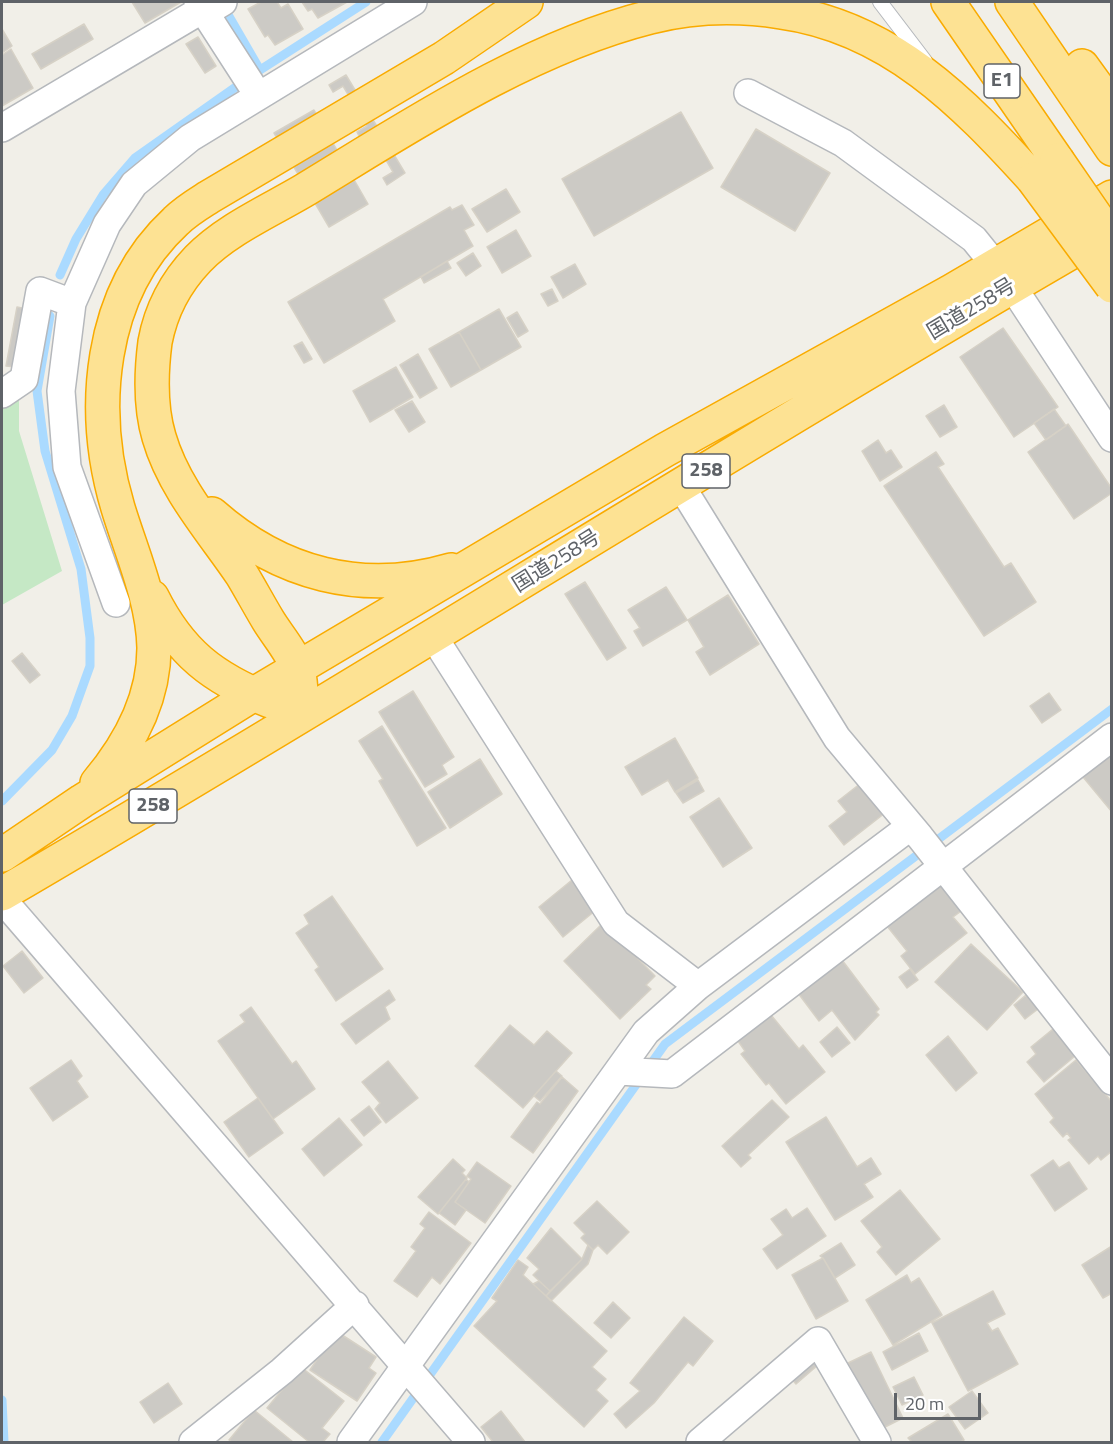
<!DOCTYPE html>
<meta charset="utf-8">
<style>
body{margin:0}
#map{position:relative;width:1113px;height:1444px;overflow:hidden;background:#f1efe8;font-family:"Titillium Web",sans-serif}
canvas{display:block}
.frame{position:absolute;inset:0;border:3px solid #5f6368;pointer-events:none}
.scale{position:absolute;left:894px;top:1393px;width:87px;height:27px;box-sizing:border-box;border:3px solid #5f6368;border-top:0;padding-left:8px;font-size:18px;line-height:21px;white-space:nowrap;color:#5f6368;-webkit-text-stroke:4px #fff;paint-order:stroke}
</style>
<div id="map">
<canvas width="1113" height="1444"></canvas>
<div class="frame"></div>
<div class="scale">20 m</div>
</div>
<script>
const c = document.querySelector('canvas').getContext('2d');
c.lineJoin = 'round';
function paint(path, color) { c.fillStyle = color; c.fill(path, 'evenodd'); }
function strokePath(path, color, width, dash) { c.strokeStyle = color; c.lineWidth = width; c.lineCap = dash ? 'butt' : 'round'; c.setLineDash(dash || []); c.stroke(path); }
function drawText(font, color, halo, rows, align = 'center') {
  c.font = font + ' "Titillium Web","Noto Sans JP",sans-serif'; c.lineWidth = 6; c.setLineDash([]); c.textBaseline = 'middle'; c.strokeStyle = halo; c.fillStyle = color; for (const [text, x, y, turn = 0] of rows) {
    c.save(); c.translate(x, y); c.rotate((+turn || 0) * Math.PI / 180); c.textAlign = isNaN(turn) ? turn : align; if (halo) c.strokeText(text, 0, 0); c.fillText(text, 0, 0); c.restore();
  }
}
const green = new Path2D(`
 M19,397V431L62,571L2,605V407Z`);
const stream = new Path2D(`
 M223,6L260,70L366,2
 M60,275L76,239L103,195L135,158L260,70
 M2,801L52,750L72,716L90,666V638L81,569L45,451L37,391L50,316
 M2,1400L4,1442
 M382,1442L665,1044L1112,709`);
const building = new Path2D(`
 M132,2H181L145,23Z
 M261,2H277L281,8L288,4L303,29L275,45L268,35L265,37L248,9Z
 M302,2H347L318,18L312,9L308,11Z
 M84,24L93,39L41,69L32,54Z
 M2,29L12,46L2,53Z
 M198,37L216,66L205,73L186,44Z
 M11,49L33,88L2,106V55Z
 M346,75L405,173L387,185L383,178L393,172L382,153L360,138L357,132L367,126L343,86L333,92L329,85Z
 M314,110L368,204L329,227L274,133Z
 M681,112L713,168L594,236L562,179Z
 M756,129L830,173L795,231L721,187Z
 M506,189L520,212L487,232L472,209Z
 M462,205L474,225L464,230L473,246L383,299L395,321L324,363L288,302L450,207L452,210Z
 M516,230L531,256L502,273L487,247Z
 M473,253L481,266L466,276L457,263Z
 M447,261L451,268L424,283L421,277Z
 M575,264L586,284L563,298L551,277Z
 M552,289L558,301L548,306L541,294Z
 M17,307L27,309L16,367L6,366Z
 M499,309L521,347L481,370L459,332Z
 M517,312L528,331L518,337L507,318Z
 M1003,328L1058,407L1014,437L960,357Z
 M459,332L481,370L451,387L429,349Z
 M302,342L312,359L304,363L294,346Z
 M418,354L437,388L420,398L400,365Z
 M396,367L413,397L370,422L353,391Z
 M412,401L425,422L409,432L395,410Z
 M944,405L957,427L940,437L926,416Z
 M1054,409L1066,426L1046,440L1034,423Z
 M1068,424L1112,489V493L1074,519L1028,452Z
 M878,440L886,453L891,450L902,467L880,481L862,451Z
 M936,452L944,464L938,467L1004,567L1011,563L1036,602L984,636L884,486Z
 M585,582L626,648L607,660L565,594Z
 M666,587L687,620L643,646L634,631L640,628L628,610Z
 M728,595L759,644L710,675L696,652L704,647L688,620Z
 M22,653L40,675L30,683L12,661Z
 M413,691L454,757L442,765L447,774L425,787L379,712Z
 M1049,693L1061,710L1042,723L1030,706Z
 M382,726L446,828L417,846L379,781L383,779L359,741Z
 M675,738L698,778L675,792L668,780L642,795L625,767Z
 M1112,754V812L1083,777Z
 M480,759L502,794L450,828L428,792Z
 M698,780L704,791L683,803L676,793Z
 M861,783L885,813L844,845L829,826L847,812L838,801Z
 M719,798L752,848L723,867L690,817Z
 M572,880L596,910L563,937L539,907Z
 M943,882L964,909L953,917L967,933L915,974L901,956L907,951L887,926Z
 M332,896L383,969L336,1001L315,970L319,967L296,933L309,924L304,915Z
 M603,923L655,976L646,985L651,989L620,1019L564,961Z
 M971,944L1023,992L987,1030L935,982Z
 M22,951L43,978L24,993L3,966Z
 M842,960L879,1009L876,1012L879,1015L855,1040L832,1010L819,1021L798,993Z
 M910,969L918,980L907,988L899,977Z
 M389,990L395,1000L385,1007L390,1019L356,1044L341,1024Z
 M1026,995L1038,1009L1025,1019L1014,1005Z
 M251,1007L292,1064L296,1061L315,1089L273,1119L218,1041L245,1022L240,1015Z
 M771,1015L799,1049L803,1045L825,1072L786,1104L769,1083L766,1085L741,1054L745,1051L738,1041Z
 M510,1025L534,1045L547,1031L572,1053L523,1108L475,1066Z
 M837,1027L850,1043L832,1057L820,1042Z
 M1053,1029L1075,1056L1044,1082L1027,1062L1036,1054L1031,1047Z
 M948,1036L977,1073L956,1091L926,1055Z
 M71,1060L82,1076L77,1081L88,1097L53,1121L30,1088Z
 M1076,1060L1112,1102V1151L1101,1160L1098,1156L1089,1164L1068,1140L1071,1138L1067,1133L1063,1137L1050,1122L1054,1118L1035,1094Z
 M388,1061L418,1098L386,1123L375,1109L380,1103L362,1082Z
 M556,1071L562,1076L540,1101L534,1096Z
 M562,1077L578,1091L533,1153L511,1137L537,1102L540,1104Z
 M258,1098L283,1133L249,1157L224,1122Z
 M772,1100L789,1117L748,1155L751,1158L741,1167L722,1146Z
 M369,1106L381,1122L364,1136L351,1120Z
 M826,1117L857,1167L871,1158L881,1174L864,1184L873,1197L835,1220L786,1142Z
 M339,1118L362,1145L324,1176L302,1149Z
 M453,1159L465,1170L462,1173L467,1178L438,1214L418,1197Z
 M1053,1160L1059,1168L1069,1162L1087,1189L1055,1211L1031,1175Z
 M477,1162L511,1186L485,1223L455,1202L471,1179L467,1176Z
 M466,1179L469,1182L455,1202L466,1210L455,1225L439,1213Z
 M900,1190L940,1239L896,1275L877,1252L882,1247L861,1221Z
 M597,1201L629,1232L607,1254L598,1245L593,1250L581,1238L585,1234L574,1223Z
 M807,1208L826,1236L777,1269L763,1249L783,1235L771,1219L786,1209L792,1218Z
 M429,1212L471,1243L440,1284L432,1277L417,1297L394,1281L416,1251L411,1247L425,1228L420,1224Z
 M551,1228L582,1259L550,1291L533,1275L539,1269L527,1258Z
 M841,1243L855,1265L835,1278L823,1258L820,1256Z
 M588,1245L593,1250L588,1264L551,1301L546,1296L582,1259Z
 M1112,1246V1293L1103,1298L1082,1265Z
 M823,1258L848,1301L816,1319L792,1275Z
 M518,1260L528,1267L523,1275L607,1351L592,1367L606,1379L596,1390L608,1401L584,1427L474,1326L497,1301L492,1298Z
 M907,1275L911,1283L919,1278L942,1315L893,1345L866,1300Z
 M539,1281L550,1291L546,1296L533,1284Z
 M993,1291L1005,1314L987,1323L992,1331L998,1328L1018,1364L968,1391L932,1323Z
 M613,1302L630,1318L611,1338L594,1323Z
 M684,1317L713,1341L693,1366L688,1362L654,1403L626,1428L614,1414L640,1391L630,1383Z
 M336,1331L376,1357L369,1368L376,1373L357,1401L310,1370Z
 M919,1333L928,1351L892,1370L883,1352Z
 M871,1352L903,1418L881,1429L848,1363Z
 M810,1355L818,1365L796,1384L788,1375Z
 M301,1367L344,1401L322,1428L330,1434L323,1442H309L267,1408Z
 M914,1377L923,1395L902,1405L893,1387Z
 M168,1383L182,1404L154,1423L140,1402Z
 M972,1391L988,1413L965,1429L949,1407Z
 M254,1410L293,1442H232L229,1440Z
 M501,1411L525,1442H493L481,1427Z
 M948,1414L964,1440L960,1442H912L908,1438Z`);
const lane = new Path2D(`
 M880,2L925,61`);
const street = new Path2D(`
 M198,2L258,95
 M748,93L843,143L974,239L1012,286L1112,438
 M2,128L203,9L213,8L223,2
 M2,394L24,379L40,291L72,303
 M681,486L837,738L920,837L1112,1081
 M116,603L67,467L61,391L72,303L107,224L134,184L190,138L413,2
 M433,636L616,923L698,986
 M2,899L471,1442
 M618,1071L672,1074L1112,737
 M193,1442L282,1371L355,1305
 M351,1442L646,1032L698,986L911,826
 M700,1442L818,1341L877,1442`);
const highway = new Path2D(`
 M948,2L1057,160
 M1012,2L1112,149
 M1082,66L1112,107
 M212,514C280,574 362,596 451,570
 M152,597C180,653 213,678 270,701
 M302,714C301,701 302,684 298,670C293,653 277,635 268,620C259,605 251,590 242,575C213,532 174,489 159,437C150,407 151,373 155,342C161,310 175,283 198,259C226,230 269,211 303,191C410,126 527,48 650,17C694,6 737,5 781,12C890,27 963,102 1033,179
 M97,783C129,745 154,699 154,648C153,600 132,554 118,508C89,411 98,293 176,221C186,211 198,204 209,197L444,58L526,2
 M2,855L82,801L254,694L665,450L950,292L1112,197
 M2,894C372,678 734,447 1106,232`);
const highwayBridge = new Path2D(`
 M1057,160L1112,240
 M1033,179L1112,286`);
const shields = [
 [1002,81,36],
 [706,471,48],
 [153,806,48]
];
const shieldNames = [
 ["E1",1002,81],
 ["258",706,471],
 ["258",153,806]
];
const streetNames = [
 ["国道258号",972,310,-31],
 ["国道258号",557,562,-32]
];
paint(green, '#c5e8c5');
strokePath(stream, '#aadaff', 9);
paint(building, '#cccac5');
strokePath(building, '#d6d1c6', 1.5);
strokePath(lane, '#b5b8bc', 16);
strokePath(street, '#b5b8bc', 30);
strokePath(highway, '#f9ab00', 36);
strokePath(lane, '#fff', 14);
strokePath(street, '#fff', 27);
strokePath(highway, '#fde293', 33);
strokePath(highwayBridge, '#f9ab00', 36, []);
strokePath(highwayBridge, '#fde293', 33);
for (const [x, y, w] of shields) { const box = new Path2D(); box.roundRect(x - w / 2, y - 17, w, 34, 4.5); c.fillStyle = '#fff'; c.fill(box); strokePath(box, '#5f6368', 1.5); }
drawText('bold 20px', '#5f6368', null, shieldNames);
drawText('21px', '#5f6368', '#fff', streetNames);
</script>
